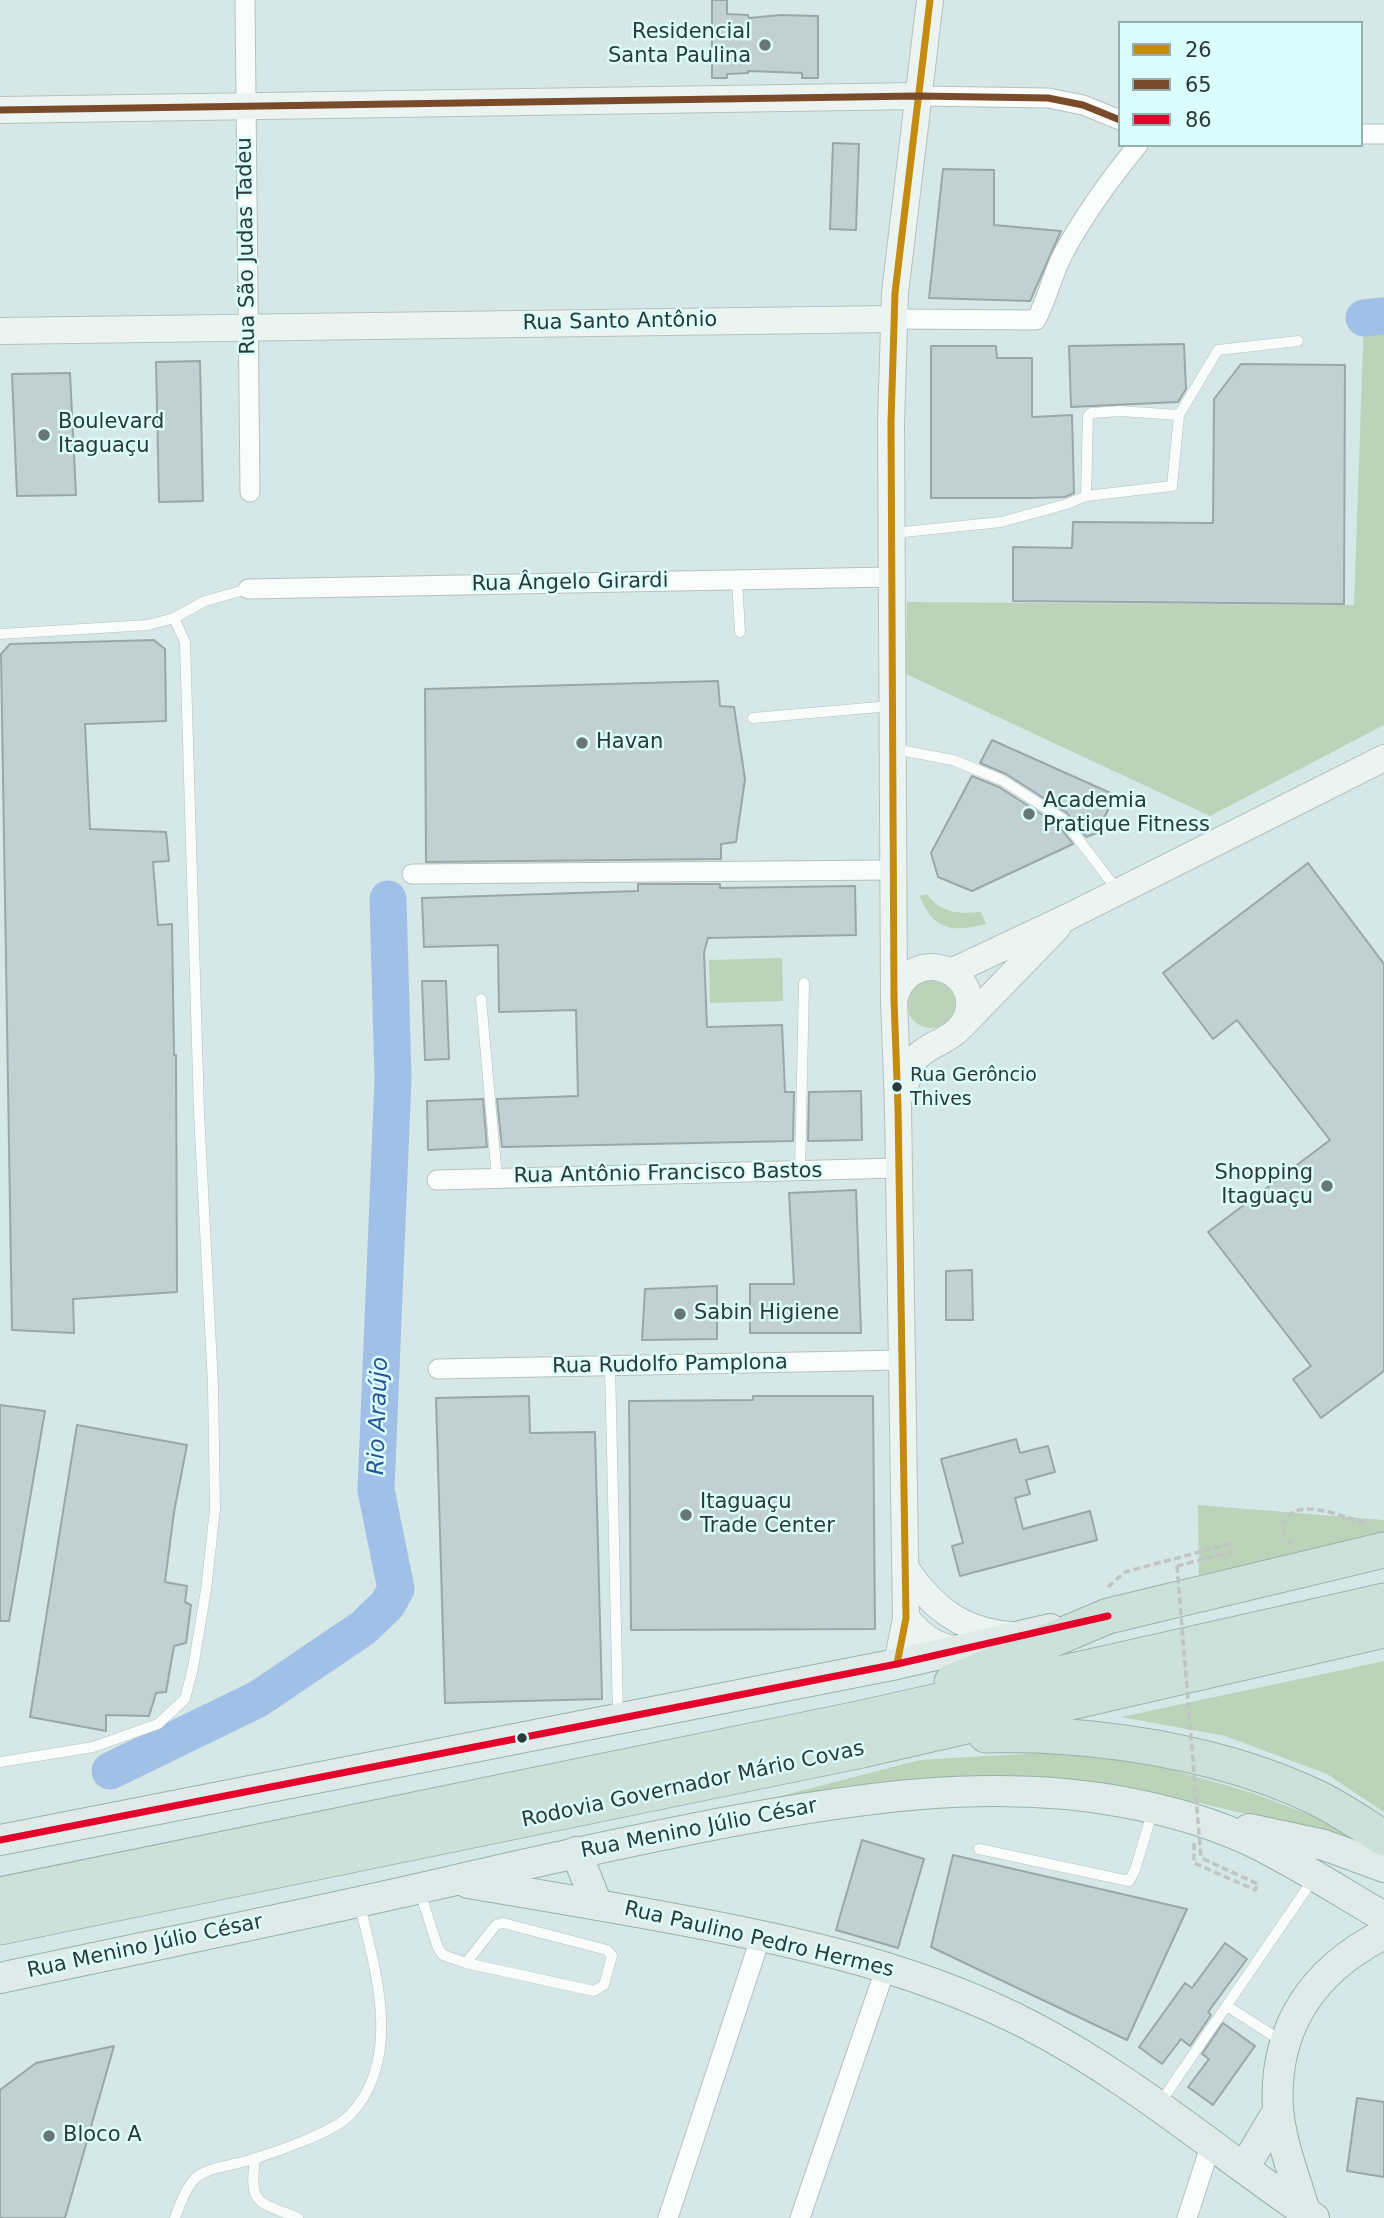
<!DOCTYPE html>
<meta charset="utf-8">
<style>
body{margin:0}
#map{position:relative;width:1384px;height:2218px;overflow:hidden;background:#d5e8e7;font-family:"DejaVu Sans",sans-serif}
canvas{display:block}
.legend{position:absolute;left:1118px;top:21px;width:245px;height:126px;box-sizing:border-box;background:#dbfdfc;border:2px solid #95afae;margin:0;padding:9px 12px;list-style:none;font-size:21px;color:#2c3939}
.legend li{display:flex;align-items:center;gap:14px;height:35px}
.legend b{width:35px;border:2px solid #95afae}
</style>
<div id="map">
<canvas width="1384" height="2218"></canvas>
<ul class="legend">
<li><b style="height:9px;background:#c48b0e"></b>26</li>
<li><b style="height:9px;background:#7a4b2a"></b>65</li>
<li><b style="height:9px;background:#e4002b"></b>86</li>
</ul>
</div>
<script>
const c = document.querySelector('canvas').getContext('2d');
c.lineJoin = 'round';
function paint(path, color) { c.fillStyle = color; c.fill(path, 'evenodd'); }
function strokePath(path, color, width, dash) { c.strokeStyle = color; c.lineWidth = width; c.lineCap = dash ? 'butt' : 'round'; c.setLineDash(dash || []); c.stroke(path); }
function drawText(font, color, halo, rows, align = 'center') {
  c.font = font + ' "DejaVu Sans",sans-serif'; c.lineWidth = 5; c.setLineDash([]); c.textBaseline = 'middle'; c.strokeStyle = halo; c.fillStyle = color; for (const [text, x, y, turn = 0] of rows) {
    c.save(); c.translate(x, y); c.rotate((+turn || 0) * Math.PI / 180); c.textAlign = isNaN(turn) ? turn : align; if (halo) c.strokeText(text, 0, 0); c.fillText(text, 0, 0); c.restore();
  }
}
const green = new Path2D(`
 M1384,316V725L1210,816L906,674L907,602L1354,605L1364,318Z
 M927,894C940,913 958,914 981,912L986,924C953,933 932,930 920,896Z
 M782,958L783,1001L710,1003L709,960Z
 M907 1004a24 24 0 1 1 48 0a24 24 0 1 1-48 0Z
 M1198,1505L1384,1520V1538L1199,1581Z
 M1384,1661V1812L1327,1774L1225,1736L1121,1717Z
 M1055,1752L1145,1762L1253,1793L1315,1817L1384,1857L1297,1826L1200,1803L1122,1790L932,1782L765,1800L920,1760Z`);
const river = new Path2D(`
 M1364,318L1384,316
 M110,1771L258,1699L363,1628L387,1605L396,1589L376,1490L393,1078L388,899`);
const building = new Path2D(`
 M712,0H727V14L748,15L749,18L781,15L818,16V78H802V73L748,71V73L727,74V78H712Z
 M833,143L859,144L856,230L830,229Z
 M943,169L994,170V225L1061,231L1030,301L929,298Z
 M1184,344L1186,389L1178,402L1071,407L1069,346Z
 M931,346H996L997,358H1032V417L1072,415L1074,493L1065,497L1032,498H931Z
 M200,361L203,501L159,502L156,362Z
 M1241,364L1345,365L1344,604L1013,601V547L1072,548L1073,522L1213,523L1214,399Z
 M70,373L76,495L17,496L12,374Z
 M154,640L165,649L166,721L85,724L90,829L166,832L169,861L153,862L158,925L172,924L174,1055H176L177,1292L73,1299L74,1333L12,1330L1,654L10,644Z
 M718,681L720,706L734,707L745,779L736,842L721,844V859L426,862L425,689Z
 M992,740L1115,795L1097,833L1086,837L1067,813L1006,774L980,763Z
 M972,776L999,787L1058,825L1073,844L972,891L938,877L931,853Z
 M1308,863L1384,964V1371L1321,1418L1293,1379L1311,1366L1208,1232L1330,1140L1237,1020L1213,1039L1163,973Z
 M638,884H720V888L855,886L856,935L708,938L704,952L707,1027L782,1025L785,1092H794L793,1141L502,1147L497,1099L578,1096L576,1010L499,1012L498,945L424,947L422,898L638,891Z
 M422,981H446L449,1059L425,1060Z
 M861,1091L862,1140L808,1141L809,1092Z
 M483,1099L487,1147L428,1150L427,1101Z
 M856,1190L861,1333H750V1284H794L789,1193Z
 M972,1270L973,1320H946V1271Z
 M717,1286V1339L642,1340L645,1289Z
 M529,1396L530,1433L595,1432L602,1699L445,1703L436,1398Z
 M753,1396H873L875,1629L631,1630L629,1401L753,1400Z
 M0,1405L45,1411L9,1621H0Z
 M77,1425L187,1445L174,1512L165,1582L187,1586L185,1602L191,1605L186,1643L174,1646L166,1692L156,1693L149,1716L106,1715V1731L30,1717Z
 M1016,1439L1020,1453L1048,1446L1055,1472L1026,1480L1030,1494L1015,1498L1023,1529L1090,1511L1097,1540L960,1576L952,1546L963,1543L941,1459Z
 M862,1840L924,1859L898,1948L836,1930Z
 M953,1855L1187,1909L1127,2040L931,1947Z
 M1225,1943L1247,1959L1208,2012L1211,2015L1190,2046L1181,2039L1162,2064L1139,2047L1185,1983L1192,1988Z
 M1223,2023L1255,2046L1213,2105L1188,2087L1209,2059L1202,2054Z
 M114,2046L65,2218H0V2090L36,2063Z
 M1357,2098L1384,2102V2177L1347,2171Z`);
const path = new Path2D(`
 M1292,1544C1286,1539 1282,1533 1284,1525C1290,1493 1347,1518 1368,1524
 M1108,1587L1125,1572L1229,1544L1232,1552L1177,1566
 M1194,1843V1863L1255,1890L1258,1884L1201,1858`);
const lane = new Path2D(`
 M1179,415L1218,350L1298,341
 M894,533L1001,522L1067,504L1086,496L1172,486L1179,415L1120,411L1091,413L1088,416L1086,496
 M737,580L740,632
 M174,618L205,601L248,589
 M0,634L148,625L174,618L185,642L199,1112L213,1385L215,1509L206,1590L193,1668L185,1699L158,1724L93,1747L0,1762
 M753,718L891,706
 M894,749L953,760L1002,780L1063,819L1118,891
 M481,999L497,1178
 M800,1171L804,983
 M610,1366L618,1715
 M979,1849L1129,1881L1135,1870L1153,1810
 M420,1892L438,1948L443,1955L466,1963L594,1991L604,1985L612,1956L607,1950L503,1923L496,1925L466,1963
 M1227,2006L1283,2042
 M1160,2103L1314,1878
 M255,2158C249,2206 257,2201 298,2218
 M175,2218C194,2163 202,2174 253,2159C276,2152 334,2132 350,2115C403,2059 376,1972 360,1906`);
const street = new Path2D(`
 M245,0L250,492
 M918,96L1048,98L1083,105L1120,120
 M1361,134H1384
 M893,319L1036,320C1047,300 1052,275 1063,254C1084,215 1110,179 1138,145
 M248,589L891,577
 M412,874L892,870
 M437,1180L899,1168
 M438,1369L902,1360
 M668,2218L761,1936
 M800,2218L886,1967
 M1187,2218L1211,2144`);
const secondary = new Path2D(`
 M0,110L918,96
 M0,331L893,319
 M951,972L1068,917L1384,758
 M894,1000C908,943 983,968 967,1016C958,1041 925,1043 914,1061C909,1070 907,1083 903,1092
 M962,1026L1057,928
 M905,1567C932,1608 963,1632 1012,1635
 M906,1618C924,1638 933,1646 960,1650
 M897,1664L906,1618L898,1107L894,1000L891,422L895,293L930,0`);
const primary = new Path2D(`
 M1249,1829L1324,1845L1384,1867
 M0,1840L897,1664L1050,1629
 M576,1852L597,1904
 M468,1883C546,1896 624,1909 702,1924C816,1946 926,1972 1029,2025C1132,2078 1219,2154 1314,2218
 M0,1978C148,1946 296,1917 443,1883C534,1862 625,1842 717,1824C849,1799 988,1777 1123,1802C1167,1810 1213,1823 1253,1842C1298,1864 1341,1892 1384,1917
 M1244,2168L1278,2111
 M1305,2212C1295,2178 1281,2143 1278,2109C1273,2028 1313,1970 1384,1934`);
const highway = new Path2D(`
 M952,1682L1108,1616L1384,1550
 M986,1735C1009,1735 1032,1734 1055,1736C1141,1741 1238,1760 1315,1797C1339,1808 1361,1824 1384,1838
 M0,1895L858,1719L1384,1601
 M0,1927L862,1750L1384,1630`);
const pathBridge = new Path2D(`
 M1177,1566L1201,1858`);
const bus1 = new Path2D(`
 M897,1664L906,1618L898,1107L894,1000L891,422L895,293L930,0`);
const bus2 = new Path2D(`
 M0,110L918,96L1048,98L1083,105L1120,120`);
const bus3 = new Path2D(`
 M0,1840L897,1664L1108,1616`);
const markers = [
 [765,45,7,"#677676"],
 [44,435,7,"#677676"],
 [582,743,7,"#677676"],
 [1029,814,7,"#677676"],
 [897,1087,6,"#2c3939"],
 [1327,1186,7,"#677676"],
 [680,1314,7,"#677676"],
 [686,1515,7,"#677676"],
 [522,1738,6,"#2c3939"],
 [49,2136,7,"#677676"]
];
const busNames = [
 ["Rua Gerôncio",910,1076],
 ["Thives",910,1100]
];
const poiNames = [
 ["Residencial",751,33,"right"],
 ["Santa Paulina",751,57,"right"],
 ["Boulevard",58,423],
 ["Itaguaçu",58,447],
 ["Havan",596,743],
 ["Academia",1043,802],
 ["Pratique Fitness",1043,826],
 ["Shopping",1313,1174,"right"],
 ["Itaguaçu",1313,1198,"right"],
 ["Sabin Higiene",694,1314],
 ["Itaguaçu",700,1503],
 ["Trade Center",700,1527],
 ["Bloco A",63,2136]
];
const streetNames = [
 ["Rua São Judas Tadeu",247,246,-91],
 ["Rua Santo Antônio",620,322,-1],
 ["Rua Ângelo Girardi",570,583,-1],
 ["Rua Antônio Francisco Bastos",668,1174,-1],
 ["Rua Rudolfo Pamplona",670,1365,-1],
 ["Rodovia Governador Mário Covas",693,1785,-12],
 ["Rua Menino Júlio César",699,1829,-11],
 ["Rua Paulino Pedro Hermes",759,1940,13],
 ["Rua Menino Júlio César",145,1947,-12]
];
const waterNames = [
 ["Rio Araújo",379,1416,-88]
];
paint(green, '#bcd3b9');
strokePath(river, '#a0c0e7', 37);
paint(building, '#c2d0d2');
strokePath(building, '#99a7a9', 2);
strokePath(lane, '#b3c2c1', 11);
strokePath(street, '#b3c2c1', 21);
strokePath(secondary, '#b3c2c1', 28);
strokePath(primary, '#97b2ab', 32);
strokePath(highway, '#97b2ab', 37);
strokePath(path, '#bfc5c5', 3.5, [7, 3.5]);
strokePath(lane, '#f9fcfb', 10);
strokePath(street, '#f9fcfb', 19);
strokePath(secondary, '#ecf4f2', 26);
strokePath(primary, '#dfebe8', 30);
strokePath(highway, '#cee0da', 35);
strokePath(pathBridge, '#bfc5c5', 3.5, [7, 3.5]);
strokePath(bus1, '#c48b0e', 7);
strokePath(bus2, '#7a4b2a', 7);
strokePath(bus3, '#e4002b', 7);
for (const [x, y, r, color] of markers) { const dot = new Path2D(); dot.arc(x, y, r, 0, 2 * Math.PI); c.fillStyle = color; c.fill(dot); strokePath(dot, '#dbfdfc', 2.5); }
drawText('19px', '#2c3939', '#dbfdfc', busNames, 'left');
drawText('21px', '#2c3939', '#dbfdfc', poiNames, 'left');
drawText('21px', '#2c3939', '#dbfdfc', streetNames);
drawText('italic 23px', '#275397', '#dbfdfc', waterNames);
</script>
